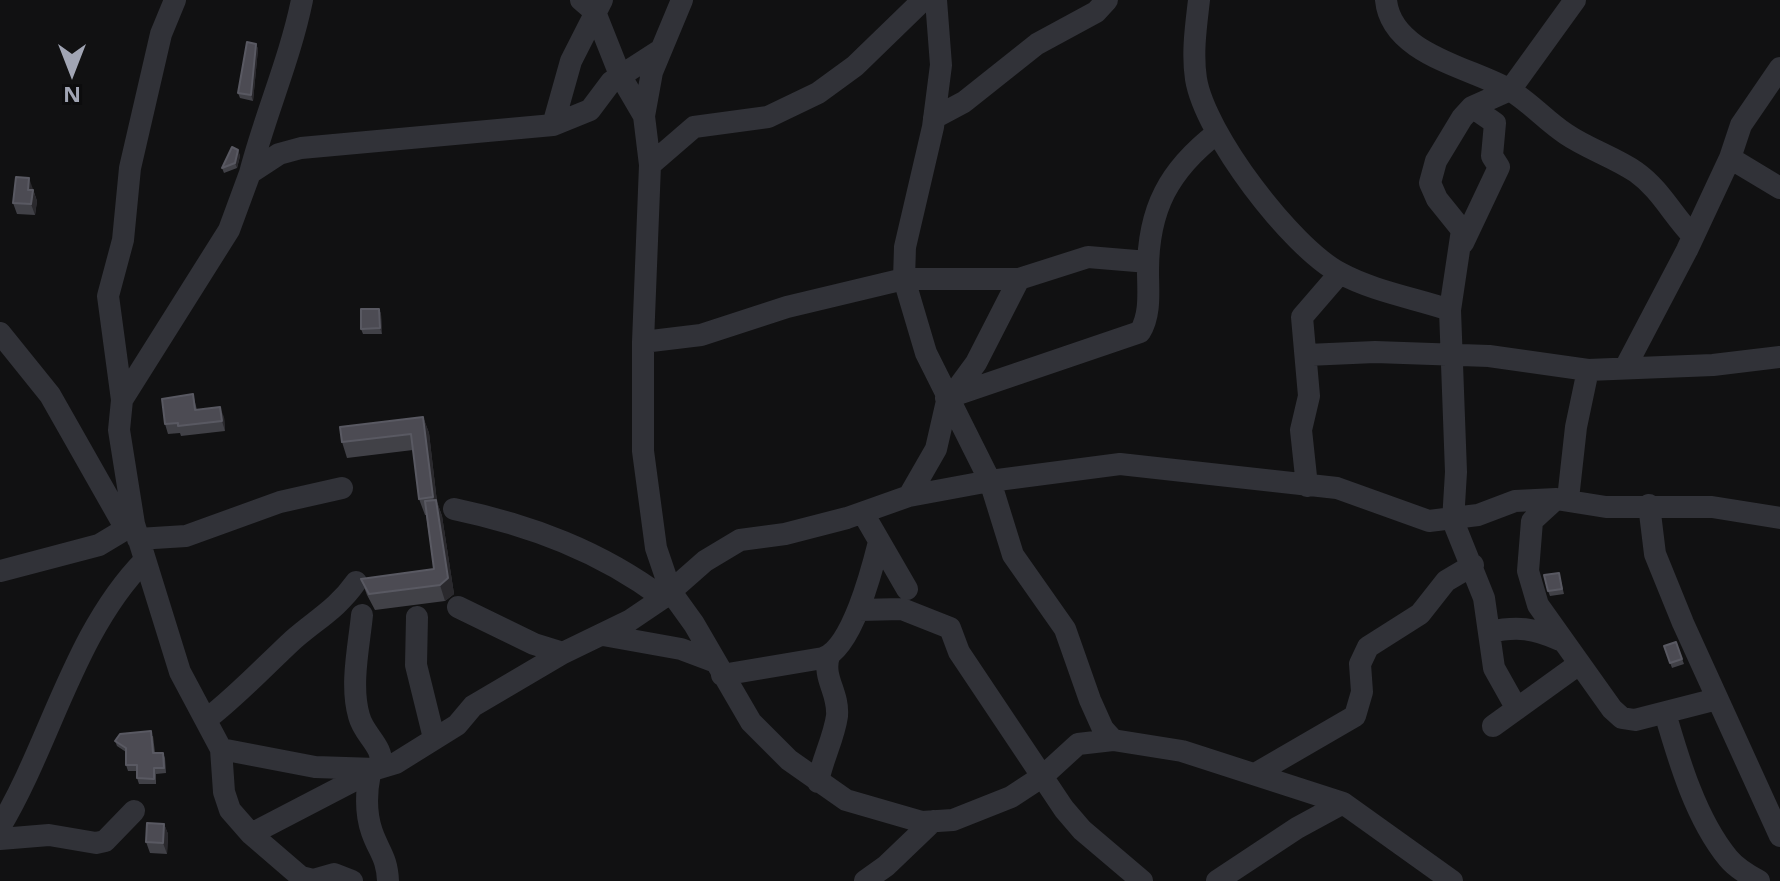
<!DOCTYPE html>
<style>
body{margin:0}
#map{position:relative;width:1780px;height:881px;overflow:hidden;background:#111112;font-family:"Noto Sans",sans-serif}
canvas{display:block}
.north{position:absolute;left:32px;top:32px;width:80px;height:80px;-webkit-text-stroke:6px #0c0c0d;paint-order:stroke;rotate:180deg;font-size:22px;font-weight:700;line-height:32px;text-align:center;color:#a1a5b4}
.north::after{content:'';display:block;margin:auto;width:28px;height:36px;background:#a1a5b4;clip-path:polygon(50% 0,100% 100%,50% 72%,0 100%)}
</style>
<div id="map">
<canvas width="1780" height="881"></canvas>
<div class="north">N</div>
</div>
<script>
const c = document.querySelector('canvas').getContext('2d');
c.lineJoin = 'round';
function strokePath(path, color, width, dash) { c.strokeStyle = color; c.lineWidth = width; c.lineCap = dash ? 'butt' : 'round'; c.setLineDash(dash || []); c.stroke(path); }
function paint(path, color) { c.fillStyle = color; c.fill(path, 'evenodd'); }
const minor = new Path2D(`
 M175,0L161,34L130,168L123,240L108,296L122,400L119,430L134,524L180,672L221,749L224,792L230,810L251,834L301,877L313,880L334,874L352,881
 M581,0L595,12L620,75L644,116
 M682,0L652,72L644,116L650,165L643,342V451L656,548L671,592L694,624L751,722L789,760L846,800L922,822L953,820L1011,797L1043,776L1078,744L1113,740L1182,751L1343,803L1452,881
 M936,0L941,65L933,127L905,247L904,279L926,353L990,481L1013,555L1065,629L1090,700L1103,729L1113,740
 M1199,0C1196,26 1192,53 1196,79C1205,134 1291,247 1340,273C1373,291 1414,298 1450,310
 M1386,0C1391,54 1469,67 1508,89C1529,101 1546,121 1566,134C1588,149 1614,157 1636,172C1660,189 1672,214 1692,235
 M934,118L964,102L1037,44L1096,12L1107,0
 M553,125L571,61L602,0
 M1730,158L1780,188
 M650,165L694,127L768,117L818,93L855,66L923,0
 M250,173C265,115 290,59 302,0
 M1463,243L1499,167L1492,156L1495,123L1472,107
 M0,333L50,395L126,529
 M643,342L701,335L787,307L904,279H1019L1088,257L1148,262
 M1307,355L1375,352L1489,356L1588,370L1713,365L1780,357
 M1625,368L1687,250L1730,158L1741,125L1780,68
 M951,397L976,363L1019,279
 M946,398L1140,332C1151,314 1148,291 1148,271C1148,209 1169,170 1217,133
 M122,400L229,230L250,173L279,154L301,148L553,125L590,110L611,82L659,51
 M1307,486L1301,430L1309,396L1302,317L1340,273
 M909,496L936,449L947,401
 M1556,499L1532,521L1528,571L1538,605L1612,709L1622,718L1635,720L1717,699
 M1568,499L1576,427L1588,370
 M1649,505L1655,554L1683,623L1780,836
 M454,509C530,525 600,551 663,598
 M863,513L907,589
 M138,539L186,536L280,502L342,488
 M0,571L99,545L134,524
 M458,607L534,644L563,653
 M859,610L902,609L950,628L959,652L1064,809L1082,830L1142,881
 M362,615C359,646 350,685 359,716C364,736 384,745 381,767
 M417,617L416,665L434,738
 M1489,632C1517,626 1534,628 1560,640
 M603,635L681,649L713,661
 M722,675L823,658C852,648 872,570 879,542
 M1517,709L1494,668L1484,598L1453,521L1456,472L1450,310L1462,230L1437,199L1430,183L1436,161L1462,118L1472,107L1510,90L1575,0
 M1665,713C1679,761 1696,819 1728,858C1736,868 1748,875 1759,881
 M207,719C238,695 264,667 293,640C317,619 337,609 356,582
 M1493,726L1579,664
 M221,749L315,767L376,769L396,763L457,725L473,706L563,653L629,621L663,598L705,561L740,540L785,534L847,518L909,496L990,481L1120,464L1337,488L1429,521L1478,515L1515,501L1556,499L1606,507H1712L1780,518
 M370,773C366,793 365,812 372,832C379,852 387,857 388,881
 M1255,774L1355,716L1362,692L1360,664L1368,647L1420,614L1446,581L1473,565
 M818,782C822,760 834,738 837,716C839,692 822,678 829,656
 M0,827C51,742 74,632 145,560
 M251,834L376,769
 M0,839L49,835L96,843L105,841L134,811
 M865,881L886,866L933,821
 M1217,881L1297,828L1343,803`);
const wall = new Path2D(`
 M256,44L258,49L253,101L240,98L238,93Z
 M238,150L240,156L237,168L224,173L222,168Z
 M33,189L37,201L35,215L17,214L13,203Z
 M379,309L381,314L382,334H363L361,329Z
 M193,394L197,410L224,417L225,431L181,436L180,433L168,434L165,424Z
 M423,417L429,433L437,502L442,516L454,594L445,601L375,610L367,595L361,579L434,569L426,515H425L419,499L413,450L347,458L342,442Z
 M1559,573L1564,594L1550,596L1548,591Z
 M1676,642L1684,664L1672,668L1664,646Z
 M153,736L155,753H163L165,758L166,773L156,774V784H139L137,778V771H128L126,765V752L117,746L115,741Z
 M164,824L168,834L167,854L150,853L146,842Z`);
const shadedWall = new Path2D(`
 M256,44L258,49L253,101L251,95Z
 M238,150L240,156L237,168L235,163Z
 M29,178L33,189L32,201L28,190Z
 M33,190L37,201L35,215L31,204Z
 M379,309L381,314L382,334L380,328Z
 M220,407L224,417L225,431L222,421Z
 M423,417L429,433L437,502L442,516L454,594L445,601L440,585L438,512L433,497Z
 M164,824L168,834L167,854L163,843Z`);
const building = new Path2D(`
 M247,42L256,44L251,95L238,93Z
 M232,147L238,150L235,163L222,168Z
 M16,177L29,178L28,190H33L31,204L13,203Z
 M361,309H379L380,328L361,329Z
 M193,394L195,410L220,407L222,421L178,426V423L165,424L162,399Z
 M423,417L433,497L419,499L411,434L342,442L340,427Z
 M436,500L448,578L440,585L369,594L361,579L434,569L425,501Z
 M1559,573L1562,589L1548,591L1544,575Z
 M1676,642L1682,659L1670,663L1664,646Z
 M151,731L153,753H163L164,768H154V779L137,778V765H126V748L115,741L120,734Z
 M147,823L164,824L163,843L146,842Z`);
strokePath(minor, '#313238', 22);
paint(wall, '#414147');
paint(shadedWall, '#2a292d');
paint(building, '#4c4b53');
strokePath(building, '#595962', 2);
</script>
